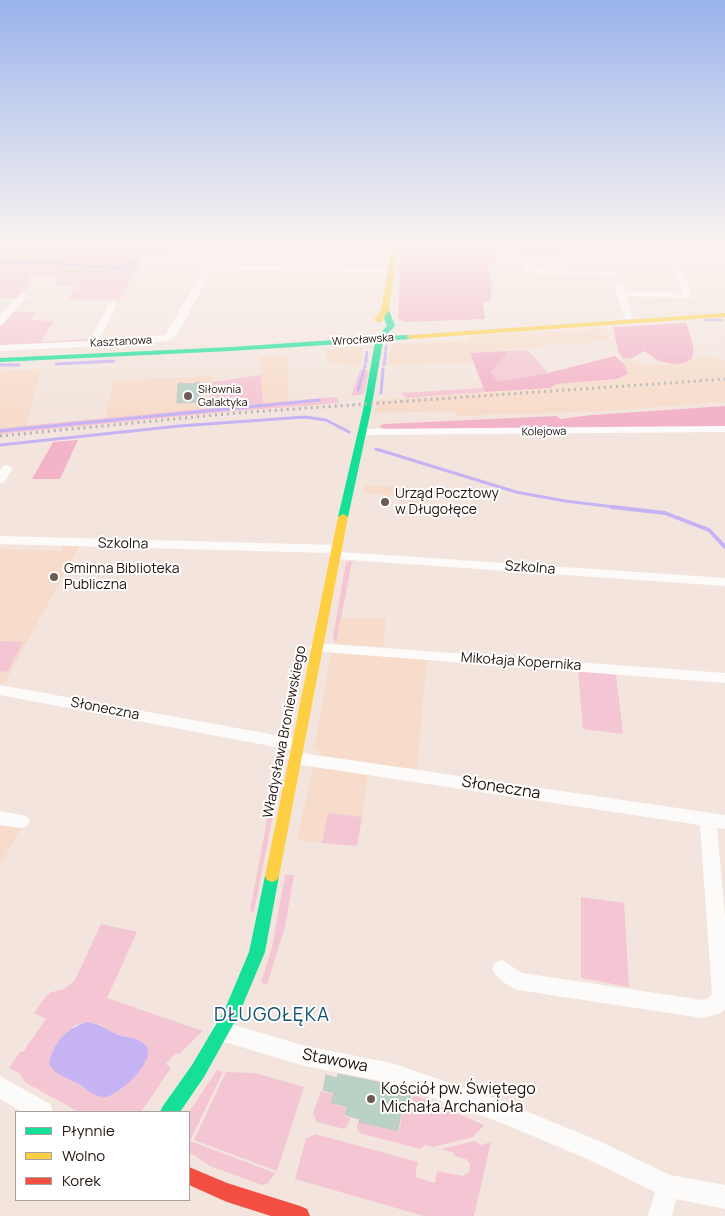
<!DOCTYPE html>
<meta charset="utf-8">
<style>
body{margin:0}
#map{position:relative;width:725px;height:1216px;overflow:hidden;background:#f3e5dd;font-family:Manrope,sans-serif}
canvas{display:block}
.legend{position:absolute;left:15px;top:1111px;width:175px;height:90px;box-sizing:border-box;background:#fff;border:1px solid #a6a19d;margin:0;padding:6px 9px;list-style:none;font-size:15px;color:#21130a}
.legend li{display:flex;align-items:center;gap:10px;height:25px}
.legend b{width:25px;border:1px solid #a6a19d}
</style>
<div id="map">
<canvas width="725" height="1216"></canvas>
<ul class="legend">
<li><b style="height:6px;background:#16e098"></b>Płynnie</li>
<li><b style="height:6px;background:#ffcf43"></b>Wolno</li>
<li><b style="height:6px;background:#f24e42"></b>Korek</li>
</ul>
</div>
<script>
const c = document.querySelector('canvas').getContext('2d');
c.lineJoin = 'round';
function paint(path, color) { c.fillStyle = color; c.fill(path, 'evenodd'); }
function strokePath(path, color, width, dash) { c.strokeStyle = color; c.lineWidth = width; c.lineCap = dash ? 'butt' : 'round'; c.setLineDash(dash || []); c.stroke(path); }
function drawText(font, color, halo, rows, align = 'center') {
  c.font = font + ' Manrope,sans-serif'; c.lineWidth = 4; c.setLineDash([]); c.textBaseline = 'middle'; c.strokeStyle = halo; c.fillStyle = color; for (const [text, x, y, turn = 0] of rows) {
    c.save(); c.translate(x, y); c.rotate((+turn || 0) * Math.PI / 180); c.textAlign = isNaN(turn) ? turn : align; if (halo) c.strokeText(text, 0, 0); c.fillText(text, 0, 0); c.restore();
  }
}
const built = new Path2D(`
 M606,328L609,341L538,346L534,349L471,353L473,363L387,366L391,344L467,341L472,336Z
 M364,347L361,366L329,364L324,349Z
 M288,355V401L263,403L260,357Z
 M693,357H709L725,361V402L601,411L457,416L455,411L374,413L377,400L550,388L556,384L617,379L628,374L622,359L649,365H661L689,361Z
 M41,369L26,425L0,428V371Z
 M212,376L211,408L106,418L113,380Z
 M365,485L429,489L427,515L402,514L403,496L363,494Z
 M63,545H80L7,679L3,686L0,685V549L61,551Z
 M360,617L386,619L383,647L336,644L342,618L359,619Z
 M331,653L427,659L417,769L318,758L320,751L314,749Z
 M313,767L368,774L362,817L329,813L322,843L297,840Z
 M0,825L21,829L0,865Z`);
const green = new Path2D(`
 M138,241H149L146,248L149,249C139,263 127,265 111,267L0,261V252L69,251Z
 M142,261L119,300L68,299L76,286L55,285L60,277H30L28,280H33L17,298L0,297V262C41,259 107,280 142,261Z
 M13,312H36L31,320L54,321L41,342L87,339L92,337L88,342L0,346V327Z
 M528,350L548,373L498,382L490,372L509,351Z
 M360,370L369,371L364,394L351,396Z
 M261,375L263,403L337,397L339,403L235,411L0,434V428L211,408L212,382Z
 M483,388L485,392L406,398L401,393Z
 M356,560L352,562L336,644L333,639L334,632L346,562Z
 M0,641L23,642L8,672L0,671Z
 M578,671L616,674L623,734L583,729Z
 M280,751L285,753L254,912L250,911Z
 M328,813L362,817L357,846L322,843Z
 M285,875H294L285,927L267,984L261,983L272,947Z
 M581,897L624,903L629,987L581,978Z
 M101,924L137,932L107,998L203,1031L179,1054L176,1053L166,1064L171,1068L141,1112H79L26,1083L19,1073L9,1068L20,1052H23L46,1019L34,1013L46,996L52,992L64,989L75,980ZM86,1022L99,1024L113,1033L139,1040L146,1061L121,1090L91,1093L78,1084L73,1026Z
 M217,1070L223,1072L190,1141L275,1173L268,1183L262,1185L210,1166L189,1152V1112Z
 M226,1072L255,1073L304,1087L277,1171L194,1140Z
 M321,1091L333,1094L331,1104L346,1108L344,1116L350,1118L348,1125L344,1129L317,1122L313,1114Z
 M415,1095L484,1125L473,1137L433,1147L425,1145L420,1149L360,1133L357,1128L358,1122L399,1132L402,1115L410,1109L413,1096Z
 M315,1134L418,1162L415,1177L435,1183L437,1171L463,1176L469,1172L470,1164L466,1159L454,1156V1153L441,1149L474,1141L481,1145L491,1142L474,1216H424L295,1179L306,1139Z`);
const forest = new Path2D(`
 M0,241H138L69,251L0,252Z
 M405,241H561L563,252L495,250L496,262L487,266L492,283L491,300L483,303L485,319L405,322L398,319L400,277L397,271Z
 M686,323C689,331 695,346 693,354C691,368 666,364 657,360C653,358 649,353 644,351L632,358L623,359L618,351L613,327Z
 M509,351L491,372L498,382L548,373L615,356L624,364L628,374L617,379L556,384L550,388L485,392L470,353Z
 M725,406V427L385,430L379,426L384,424L556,416L561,419L592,415Z
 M78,440L60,479H32L53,442Z`);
const water = new Path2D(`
 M86,1022C98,1023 104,1028 114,1033C124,1038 138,1036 146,1046C157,1060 119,1097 104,1097C93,1097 86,1088 77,1083C64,1076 58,1077 49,1064C54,1042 65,1030 86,1022Z`);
const streamFar2 = new Path2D(`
 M0,261L116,268L133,264L149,252L218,241
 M706,320H722
 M366,360L367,352
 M385,360L386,346`);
const streamFar1 = new Path2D(`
 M366,362V358
 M56,364L114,361
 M0,365H19
 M365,365V367
 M384,365L385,358
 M358,390L364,370
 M381,393L383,369
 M0,431L320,400
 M0,445L179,426L305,417L326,420L349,432
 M376,449L516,492L565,501L623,508`);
const stream = new Path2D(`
 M612,507L665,513L709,530L725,547`);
const building = new Path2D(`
 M199,382L198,402L177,403L178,383L193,384Z
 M338,1074L392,1085L409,1091L411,1095L409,1106L401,1113L398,1131L359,1122L360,1119L345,1115L347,1107L331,1103L334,1093L323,1090L326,1075L337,1078Z`);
const street = new Path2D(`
 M625,241H634L615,252L676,254L692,296L691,298L626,296L633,317L632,319H626L616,293L615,284H621L624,291L683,293L670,258L610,257L605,254L608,249Z
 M523,262H529L531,269L614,272L618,274L614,276L527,273L523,271Z
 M220,265L391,269L395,271L391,273L221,269L210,273L177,335L168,341L138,344L0,351V345L90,341L109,304L113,301L117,304L99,340L165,335L204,269Z
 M23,293L26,294V298L3,324L0,325V316L20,294Z
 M725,426V432L362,435L357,432L362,429Z
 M7,465L13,468L4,482L0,483V470L3,466Z
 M0,536L336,545L341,546L342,549L341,552L725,578V586L335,559L330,558L329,555L330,553L0,544Z
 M316,643L725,673V683L311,651L309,648L311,645Z
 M0,685L297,739L303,741L305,745L303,749L297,751L0,695Z
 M295,752L725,815V829L717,828L725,916V1009L719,1014L702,1018L518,990C508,986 497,979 492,969L495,963L502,960L522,973L702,1000L707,999L712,994L700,825L295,764L289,762L287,758L289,754Z
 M0,811L27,816L30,821L27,826L21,828L0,825Z
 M221,1021L305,1046L392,1063L499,1100L599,1141L670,1175L725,1185V1209L676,1199L672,1216H648L655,1192L583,1157L499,1122L392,1083L305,1066L221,1041L214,1038L211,1031L214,1024Z
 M0,1076L50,1104L53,1112H22L0,1099Z`);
const fast = new Path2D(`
 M382,308H388L395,326L385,336L410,335L414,337L410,339L383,341L371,410L348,517L343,520L338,517L363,410L375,342L231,351L0,362V358L231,347L377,337L387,326L381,310Z
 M272,870L277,872L279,876L265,952L239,1014L204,1077L180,1112H160L163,1106L192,1065L225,1009L249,952L265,876L267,872Z`);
const slow = new Path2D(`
 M393,241H399L389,310L381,322H378L374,320L381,310Z
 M725,313V317L410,339L406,337L410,335Z
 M343,514L348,517L279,876L277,880L272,882L267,880L265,876L338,517Z`);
const jam = new Path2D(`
 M189,1167L227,1183L300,1206L307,1209L310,1216H271L227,1202L189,1185Z`);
const rail = new Path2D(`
 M0,436L236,413L725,379`);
const markers = [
 [188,396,5,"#6a5c54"],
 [385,502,5,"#6a5c54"],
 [54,577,5,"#6a5c54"],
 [371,1099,5,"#6a5c54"]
];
const farStreetnames = [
 ["Wrocławska",363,340,-4],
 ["Kasztanowa",121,342,-3],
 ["Kolejowa",544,432,-1]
];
const farPoinames = [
 ["Siłownia",198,390],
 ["Galaktyka",198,403]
];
const poiNames = [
 ["Urząd Pocztowy",395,494],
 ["w Długołęce",395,510],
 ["Gminna Biblioteka",64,569],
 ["Publiczna",64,585]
];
const streetNames = [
 ["Szkolna",123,544,1],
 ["Szkolna",530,568,4],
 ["Mikołaja Kopernika",521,662,4],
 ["Słoneczna",105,709,11],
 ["Władysława Broniewskiego",285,732,-79]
];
const nearStreetnames = [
 ["Słoneczna",501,788,9],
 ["Stawowa",335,1061,11]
];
const nearPoinames = [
 ["Kościół pw. Świętego",381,1090],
 ["Michała Archanioła",381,1108]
];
const nearQuarternames = [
 ["DŁUGOŁĘKA",272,1016]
];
paint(built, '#f7dccb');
paint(green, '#f4c6d3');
paint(forest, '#f3b4c9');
paint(water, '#c6b3f3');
strokePath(streamFar2, '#c6b3f3', 2.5);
strokePath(streamFar1, '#c6b3f3', 3);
strokePath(stream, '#c6b3f3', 4);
paint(building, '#bad1c6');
strokePath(building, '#c5c8c2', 1);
paint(street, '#fdfbfa');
paint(fast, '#16e098');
paint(slow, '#ffcf43');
paint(jam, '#f24e42');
strokePath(rail, '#b8b4b1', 3, [2, 4]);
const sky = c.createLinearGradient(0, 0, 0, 411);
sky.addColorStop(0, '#9ab4ec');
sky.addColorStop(0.59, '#faf3f0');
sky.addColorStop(1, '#faf3f000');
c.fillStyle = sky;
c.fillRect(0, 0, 725, 411);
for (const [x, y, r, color] of markers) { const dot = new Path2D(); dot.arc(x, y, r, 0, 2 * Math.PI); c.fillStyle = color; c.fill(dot); strokePath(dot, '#fff', 2); }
drawText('11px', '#21130a', '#fff', farStreetnames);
drawText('11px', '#21130a', '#fff', farPoinames, 'left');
drawText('14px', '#21130a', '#fff', poiNames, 'left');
drawText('14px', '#21130a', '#fff', streetNames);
drawText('16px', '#21130a', '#fff', nearStreetnames);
drawText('16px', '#21130a', '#fff', nearPoinames, 'left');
c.letterSpacing = '1px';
drawText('19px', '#0f5371', '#fff', nearQuarternames);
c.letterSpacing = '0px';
</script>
